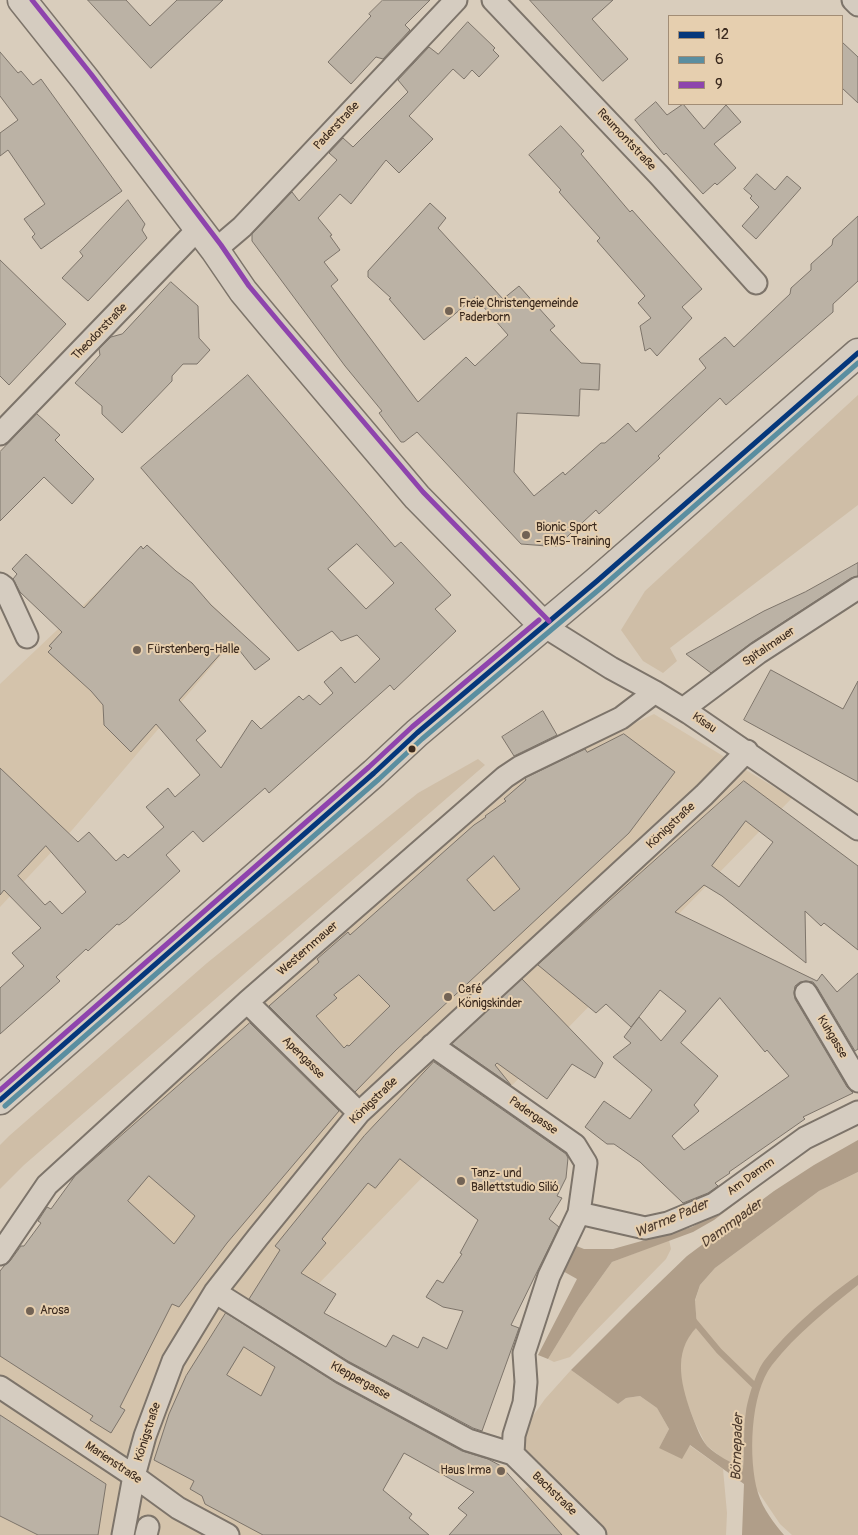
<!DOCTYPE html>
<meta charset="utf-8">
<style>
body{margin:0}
#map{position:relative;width:858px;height:1535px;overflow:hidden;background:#d9cdbc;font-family:Pangolin,sans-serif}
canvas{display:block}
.legend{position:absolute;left:668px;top:15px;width:175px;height:90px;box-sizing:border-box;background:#e6cfaf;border:1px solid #a28d75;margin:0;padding:6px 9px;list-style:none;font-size:15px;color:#3b2a1e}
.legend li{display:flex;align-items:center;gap:10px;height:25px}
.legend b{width:25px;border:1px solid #a28d75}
</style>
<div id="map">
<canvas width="858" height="1535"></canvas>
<ul class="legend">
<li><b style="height:6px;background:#05377b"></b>12</li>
<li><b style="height:6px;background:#5a8ea0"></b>6</li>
<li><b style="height:6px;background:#8e44ad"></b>9</li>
</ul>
</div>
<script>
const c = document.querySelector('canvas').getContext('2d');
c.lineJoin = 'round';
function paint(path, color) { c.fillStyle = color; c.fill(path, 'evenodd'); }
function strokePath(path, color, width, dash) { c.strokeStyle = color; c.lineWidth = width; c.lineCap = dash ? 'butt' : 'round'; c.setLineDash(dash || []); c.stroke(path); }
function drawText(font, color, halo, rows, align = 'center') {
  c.font = font + ' Pangolin,sans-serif'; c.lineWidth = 4; c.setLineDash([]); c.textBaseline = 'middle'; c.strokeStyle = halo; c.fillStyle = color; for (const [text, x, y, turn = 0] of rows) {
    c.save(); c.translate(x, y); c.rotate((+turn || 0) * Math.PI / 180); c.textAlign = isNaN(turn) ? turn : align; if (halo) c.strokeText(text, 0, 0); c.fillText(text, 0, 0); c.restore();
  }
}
const built = new Path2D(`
 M147,545L241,632L73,829L0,907V684Z
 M654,714L792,798L292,1311L250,1457L383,1535H0V1280L79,1171L267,997L524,778L547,764Z
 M537,1479L588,1535H472Z`);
const green = new Path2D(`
 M858,395V505L670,648L677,661L663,673L643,661L621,630L645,591Z
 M478,759L485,765L24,1165L0,1189V1145L9,1136L207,963L418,793Z
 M858,1172V1535H792L780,1524L751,1481L706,1445L695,1423L684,1394L680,1373L682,1350L690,1334L697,1327L695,1301L700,1285L715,1268L819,1191Z
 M669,1240L671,1249L666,1259L570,1357L554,1362L548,1359L579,1308L612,1262Z
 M571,1370L618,1404L626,1398L640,1396L657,1408L669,1429L659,1448L689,1445L723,1469L727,1513L726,1535H606L531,1462L523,1445V1433L528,1423L545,1399Z`);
const water = new Path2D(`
 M858,1140V1172L819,1191L715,1268L700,1285L695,1300L697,1327C671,1353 682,1388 693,1418C696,1426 701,1439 707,1446C717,1456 731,1462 743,1469C745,1450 743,1430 746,1411C748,1398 756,1372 764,1361C788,1330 826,1297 858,1275V1285C828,1309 796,1334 772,1365C750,1393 748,1460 758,1493C763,1509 774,1523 784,1535H742L744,1484L690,1445L682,1459L659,1448L669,1429L657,1408L640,1396L626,1398L618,1404L571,1370L633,1308L687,1256L774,1191L814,1165Z
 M802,1151L803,1153L714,1220L693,1232L612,1262L579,1308L548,1359L538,1355L577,1279L561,1270L574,1245L584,1249H613L692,1227L711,1216Z`);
const stream = new Path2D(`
 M694,1321L719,1351L756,1387`);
const building = new Path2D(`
 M88,0H126L150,26L177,0H223L151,68Z
 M383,0H430L405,25L410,30L383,59L376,57L351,84L328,62L371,16L369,14Z
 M530,0H613L592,19L628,59L603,81Z
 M468,22L495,48L493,50L499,56L479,77L472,70L464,79L453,69L409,116L433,139L399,173L386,160L351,204L340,194L318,218L332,235L330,236L340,250L324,262L338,280L331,286L418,402L466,357L475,366L508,335L475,297L424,340L389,299L391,298L368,277V271L430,203L446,218L438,228L503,299L519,286L555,326L550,330L581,363L600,364L599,390L580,389L579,416L517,413L514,472L534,496L563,472L565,475L601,443H605L628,423L636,432L706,368L699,359L725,337L734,347L790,294L791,288L811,270V264L832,245L833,239L858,216V281L833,304V312L726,405L720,398L658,456L660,458L599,514L596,510L556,547L551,542L547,546L521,544L417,432L404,442H401L379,413L382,411L345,366L252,241V234L292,192L299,201L337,160L329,153L343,138L353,147L408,92L398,80L429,47L438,54Z
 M842,42L858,57V103L842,88Z
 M0,52L18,73L21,71L33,85L41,79L122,191L41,249L32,237L35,234L24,219L45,204L8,150L0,156V133L18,120L0,96Z
 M656,102L667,115L683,104L704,129L726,105L741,122L714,144L736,168L717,185L715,183L703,194L666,153L664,155L635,120Z
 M561,126L584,151L581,154L630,212L632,210L702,289L682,307L692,318L657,356L650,348L645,351L640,326L651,318L638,303L645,296L597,241L600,238L559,192L561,190L529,155Z
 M757,174L775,190L787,176L801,188L756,239L742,226L759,207L750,198L752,196L744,189Z
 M128,200L145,224L142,230L147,238L88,301L62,278L83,256L80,252Z
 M0,260L66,324L9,385L0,376Z
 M171,282L198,306L199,338L210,350L197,364H183L172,376V381L122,433L102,414V406L75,383L100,355L99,349L111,337L122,334Z
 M248,375L395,547L401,542L451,595L435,609L456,631L394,690L390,685L269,793L265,788L203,842L193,831L166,855L180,871L126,920L119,925L117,924L88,951L86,949L56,977L60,981L0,1034V988L24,966L12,953L41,928L4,890L0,895V768L78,842L89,832L116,861L124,854L128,858L164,827L146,807L168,788L175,797L200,775L156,724L131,752L104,725L103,705L91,691L48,652L52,648L49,646L62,632L20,592L13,579L17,574L12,569L26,554L84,608L141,546L143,549L147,545L176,571L192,583L211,605L270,659L255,670L232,641L179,700L206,731L196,740L221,768L252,720L261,729L299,696L303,700L309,695L320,705L333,693L324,682L341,667L355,683L380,659L357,635L341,641L332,631L298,651L141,468ZM357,544L394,583L366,609L328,569ZM46,846L86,892L62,914L50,901L45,905L18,876Z
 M37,414L60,435L55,440L94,479L72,504L44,477L0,521V452Z
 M858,563V576L851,578L751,643L711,673L686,654L764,611L805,592Z
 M771,670L843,709L858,681V782L744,720Z
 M543,711L557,735L514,756L502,737Z
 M624,734L675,772L629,833L396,1050L355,1092L269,1006L319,962L317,959L348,932L350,935L474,825L486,817L485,816L506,801L504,799L526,780L525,778L585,749L587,752ZM494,856L520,889L494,911L467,880ZM359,975L390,1006L349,1046L347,1045L344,1048L316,1016L337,998L334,995Z
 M744,781L858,866V950L824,923L821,926L805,911L806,963L722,896L704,885L675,912L817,981L822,974L837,992L858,973V1049L855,1051L817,987L813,982L806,981L800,982L795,986L794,993L795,999L847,1087L853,1093L803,1117L805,1119L729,1172L730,1173L715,1183L718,1186L708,1193L683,1203L640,1162L614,1144H607L585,1127L604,1101L630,1119L652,1090L613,1057L631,1043L624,1037L639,1017L661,1041L686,1011L660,990L631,1027L606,1004L596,1013L538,965ZM746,821L773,842L739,887L712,866ZM720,998L765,1052L767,1050L789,1076L684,1150L672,1136L699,1111L694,1105L718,1076L681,1043Z
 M522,979L603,1063L595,1078L572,1064L547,1099L497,1063L495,1065L511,1085L452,1044Z
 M250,1023L339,1111L227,1243L179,1307L172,1304L120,1407L125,1410L111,1433L90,1420L93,1416L0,1356V1271L4,1266L10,1261L21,1246H24L41,1223L38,1221L47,1207L51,1209L75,1176ZM149,1176L195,1216L174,1244L128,1201Z
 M434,1062L566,1154L568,1158L566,1178L557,1196L562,1198L549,1219L559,1227L511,1325L519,1328L482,1431L473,1428L348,1361L249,1299L280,1250L275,1246L364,1136ZM400,1159L478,1220L460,1253L462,1254L443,1283L437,1280L426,1297L443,1307L463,1311L447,1349L423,1337L418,1348L393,1335L386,1347L324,1313L336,1294L301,1273L326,1243L322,1239L368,1183L375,1188Z
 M226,1313L336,1383L462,1451L488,1459L501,1466L562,1535H449L467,1515L458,1508L474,1492L404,1453L383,1490L412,1514L409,1518L429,1535H263L205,1504L202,1496L190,1489L194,1481L154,1460L169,1414L186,1376ZM244,1347L275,1367L261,1396L227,1375Z
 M0,1415L106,1484L98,1535H38L0,1516Z`);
const street = new Path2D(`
 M493,0L659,175L756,283
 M853,0L858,5
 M215,250L242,227L456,0
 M0,434L198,229
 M0,584L4,587L27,637
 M544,626L611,668L655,692L689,713L858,829
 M683,709L758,653L858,588
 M806,993L858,1081
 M247,1002L359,1113
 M432,1045L575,1145L586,1163L579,1213L549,1276L524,1353L526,1382L524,1403L514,1435L513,1454
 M579,1213L645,1228L668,1223L714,1204L805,1138L858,1112
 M0,1254L47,1185L247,1002L505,777L520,767L621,718L655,692
 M215,1292L342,1372L468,1440L513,1454L595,1535
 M0,1387L134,1476L178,1508L228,1535
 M123,1535L134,1476L145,1436L173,1361L215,1292L258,1237L359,1113L704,795L747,751
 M146,1535L148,1527`);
const secondary = new Path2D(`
 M22,0L85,79L215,250L243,291L273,327L417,497L544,626
 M0,1100L374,773L417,733L597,581L858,353`);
const bus1 = new Path2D(`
 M0,1100L374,773L417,733L597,581L858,353`);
const bus2 = new Path2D(`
 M5,1106L379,779L422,739L602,587L858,363`);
const bus3 = new Path2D(`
 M32,0L91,74L221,245L249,286L279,322L423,492L549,621
 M0,1090L369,767L412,727L539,620`);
const markers = [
 [449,311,5,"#726355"],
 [526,535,5,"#726355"],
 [137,650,5,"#726355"],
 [412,749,4.5,"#3b2a1e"],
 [448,997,5,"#726355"],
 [461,1181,5,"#726355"],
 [30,1311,5,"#726355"],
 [501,1471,5,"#726355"]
];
const streetNames = [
 ["Paderstraße",337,126,-47],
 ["Reumontstraße",626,140,47],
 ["Theodorstraße",100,332,-46],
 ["Spitalmauer",769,647,-34],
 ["Kisau",704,723,34],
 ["Königstraße",671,826,-43],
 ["Westernmauer",308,949,-41],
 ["Kuhgasse",832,1037,59],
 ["Apengasse",303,1058,45],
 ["Königstraße",374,1101,-44],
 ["Padergasse",533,1116,35],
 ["Am Damm",751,1177,-36],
 ["Kleppergasse",360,1381,29],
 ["Königstraße",148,1432,-72],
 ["Marienstraße",113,1463,34],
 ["Bachstraße",554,1494,44]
];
const poiNames = [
 ["Freie Christengemeinde",459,304],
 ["Paderborn",459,318],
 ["Bionic Sport",536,528],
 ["- EMS-Training",536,542],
 ["Fürstenberg-Halle",147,650],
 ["Café",458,990],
 ["Königskinder",458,1004],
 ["Tanz- und",471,1174],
 ["Ballettstudio Silió",471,1188],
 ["Arosa",40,1311],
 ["Haus Irma",491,1471,"right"]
];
const waterNames = [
 ["Warme Pader",672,1219,-23],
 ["Dammpader",732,1224,-36],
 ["Börnepader",738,1447,-88]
];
paint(built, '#d4c3ab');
paint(green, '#cfbea7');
paint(water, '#b09e89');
strokePath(stream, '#b09e89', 6);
paint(building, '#bbb2a5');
strokePath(building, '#7d746a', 1);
strokePath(street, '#7d746a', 25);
strokePath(secondary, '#7d746a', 31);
strokePath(street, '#d5ccc0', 21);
strokePath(secondary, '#d5ccc0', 28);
strokePath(bus1, '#05377b', 5);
strokePath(bus2, '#5a8ea0', 5);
strokePath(bus3, '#8e44ad', 5);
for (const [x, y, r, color] of markers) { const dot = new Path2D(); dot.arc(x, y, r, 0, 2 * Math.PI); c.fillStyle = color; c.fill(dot); strokePath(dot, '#e6cfaf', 2); }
drawText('12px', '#3b2a1e', '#e6cfaf', streetNames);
drawText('12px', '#3b2a1e', '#e6cfaf', poiNames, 'left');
drawText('italic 14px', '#4f3d2f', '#e6cfaf', waterNames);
</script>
